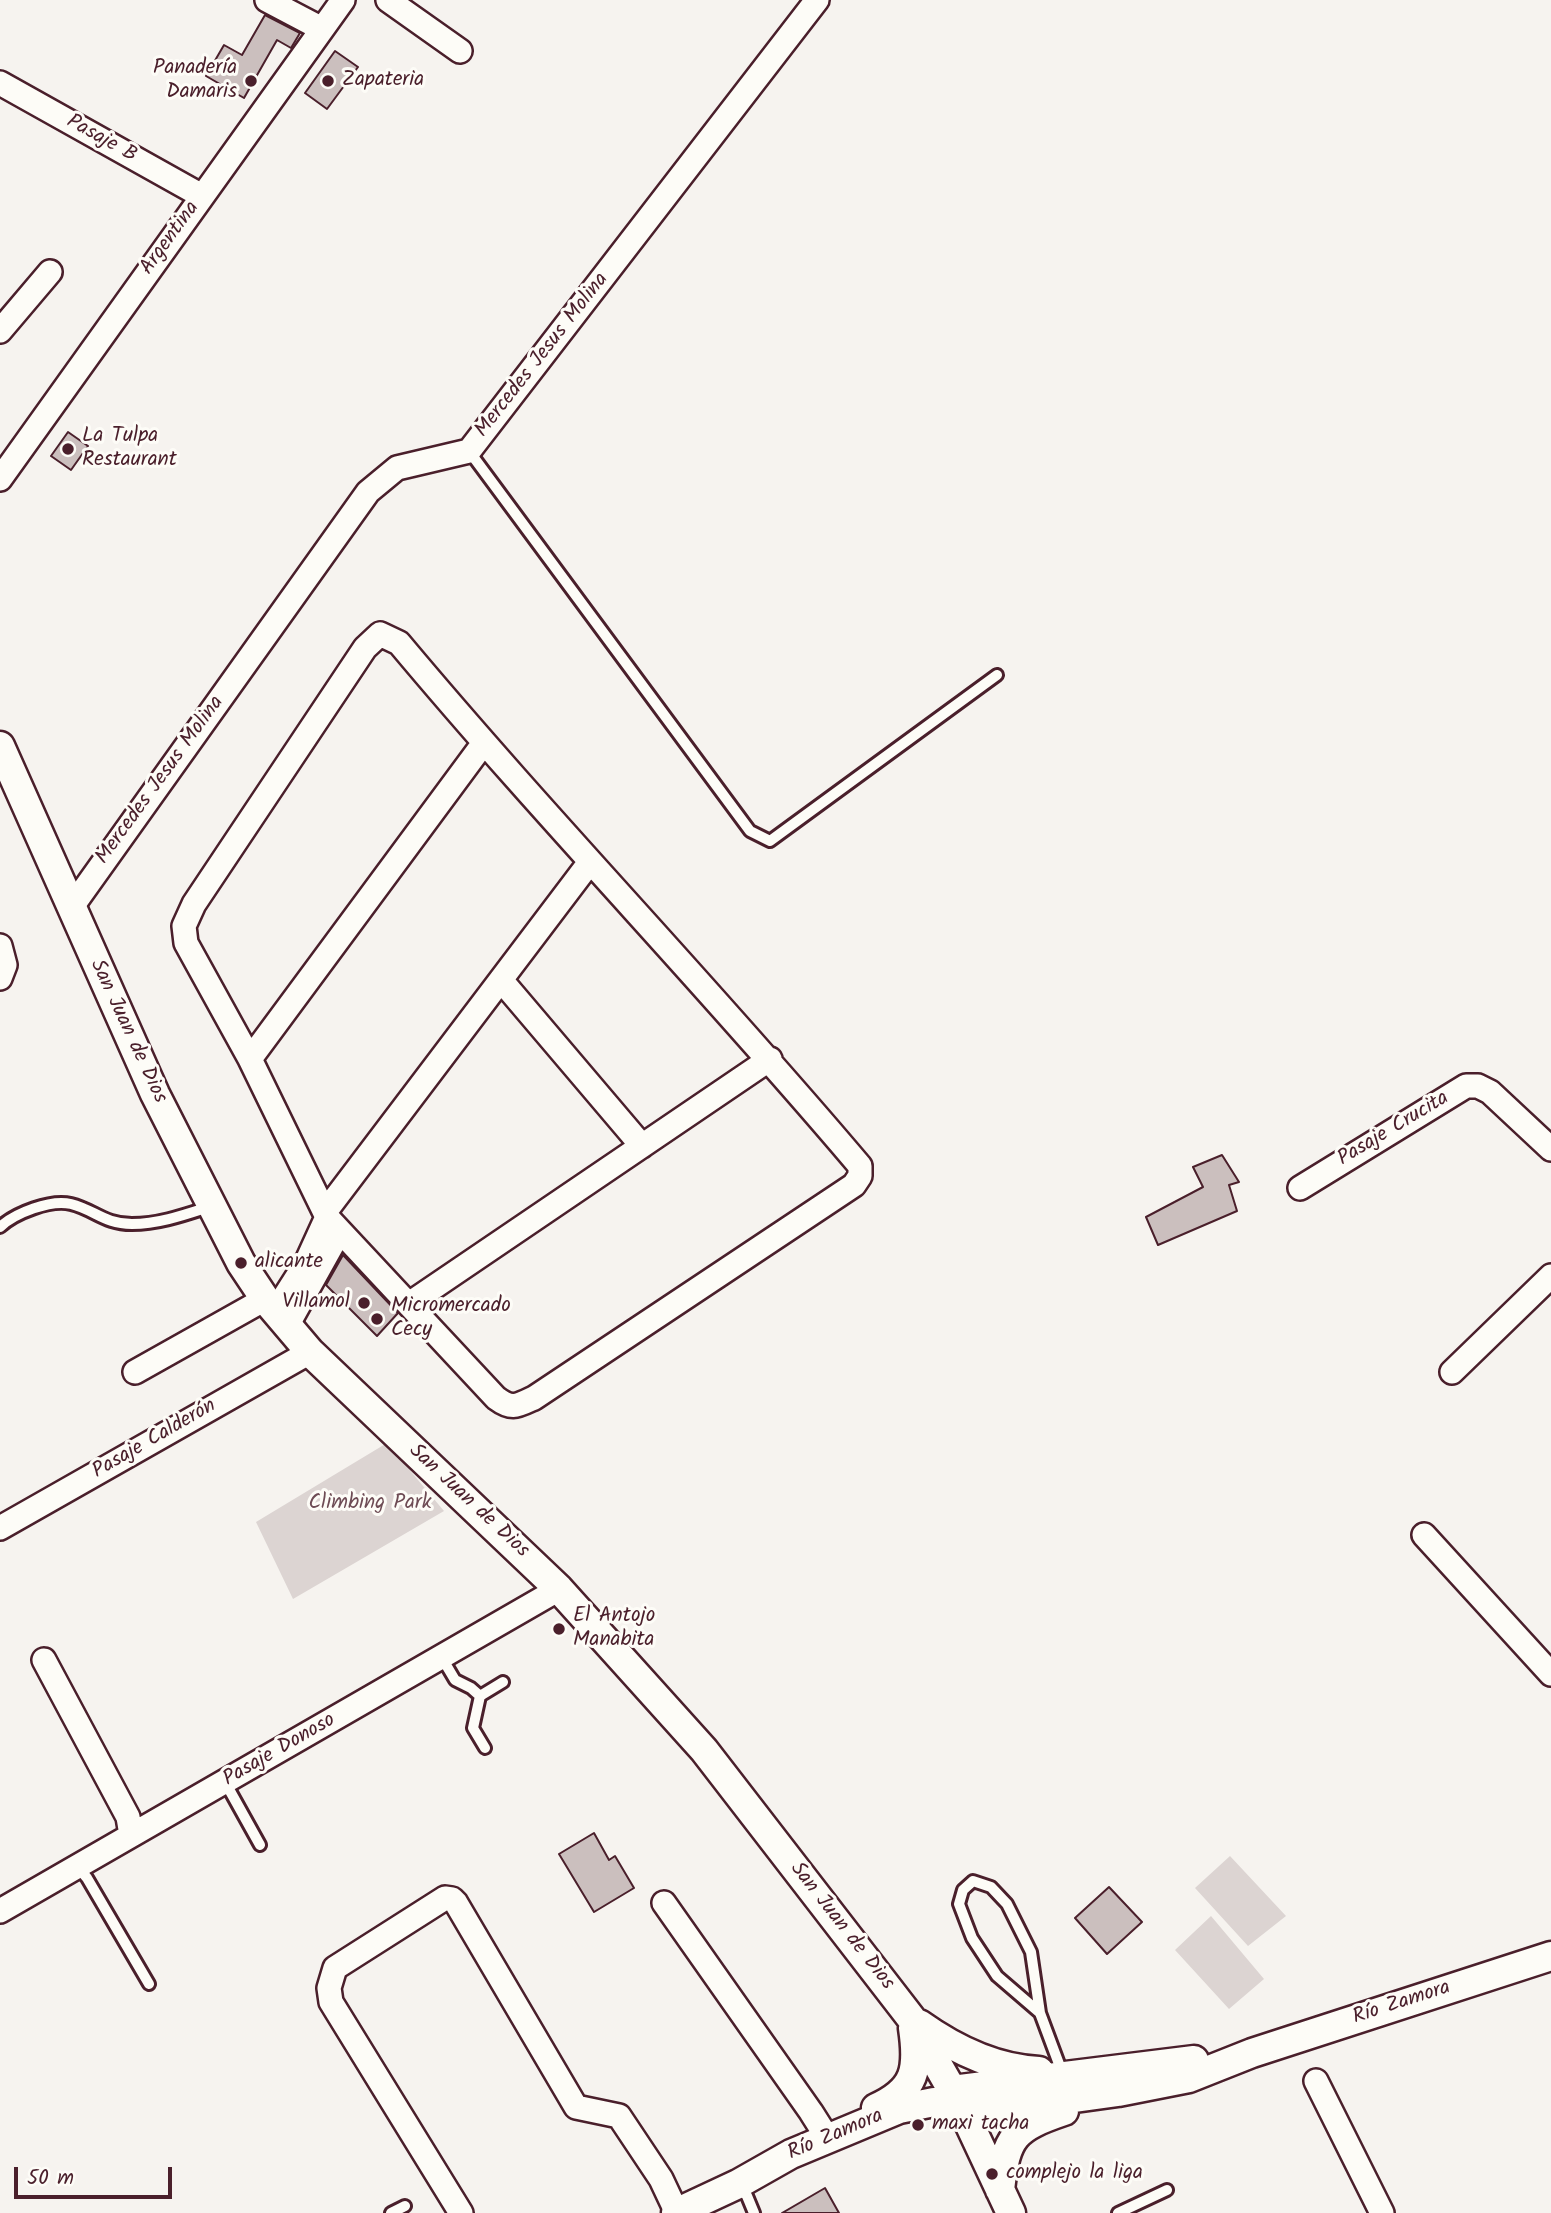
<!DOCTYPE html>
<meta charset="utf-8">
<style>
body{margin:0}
#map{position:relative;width:1551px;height:2213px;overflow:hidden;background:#f6f3ef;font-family:Kalam,sans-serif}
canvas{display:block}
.scale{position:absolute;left:14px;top:2167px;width:158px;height:32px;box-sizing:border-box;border:4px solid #4a1f2b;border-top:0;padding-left:9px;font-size:21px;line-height:24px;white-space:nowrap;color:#4a1f2b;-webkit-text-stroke:5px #fdfcf7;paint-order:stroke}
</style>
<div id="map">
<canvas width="1551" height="2213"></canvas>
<div class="scale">50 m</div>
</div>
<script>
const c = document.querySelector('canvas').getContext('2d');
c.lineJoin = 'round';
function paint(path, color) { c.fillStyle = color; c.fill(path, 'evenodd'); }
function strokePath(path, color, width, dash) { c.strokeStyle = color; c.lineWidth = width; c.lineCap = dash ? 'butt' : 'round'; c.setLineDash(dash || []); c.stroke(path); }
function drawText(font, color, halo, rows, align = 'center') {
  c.font = font + ' Kalam,sans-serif'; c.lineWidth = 6; c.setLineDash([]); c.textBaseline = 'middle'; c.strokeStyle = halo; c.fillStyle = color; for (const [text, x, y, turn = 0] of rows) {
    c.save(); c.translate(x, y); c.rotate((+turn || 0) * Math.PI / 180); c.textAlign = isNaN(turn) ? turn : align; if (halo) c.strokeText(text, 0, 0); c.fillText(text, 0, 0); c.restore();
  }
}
const green = new Path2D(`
 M387,1443L444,1511L293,1599L256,1522Z
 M1230,1856L1286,1916L1248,1946L1195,1888Z
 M1211,1916L1264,1979L1229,2009L1175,1950Z`);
const building = new Path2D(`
 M265,15L300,33L291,48L277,40L244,98L206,76L224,45L242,55Z
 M335,51L358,67L327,109L305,93Z
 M68,432L88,446L71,470L51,456Z
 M1222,1155L1239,1182L1229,1185L1237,1211L1158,1245L1146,1217L1203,1187L1193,1167Z
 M343,1255L398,1313L377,1336L326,1285Z
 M594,1833L609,1860L615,1856L634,1888L594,1912L559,1854Z
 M1109,1887L1142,1922L1107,1954L1075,1918Z
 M825,2188L839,2213H782Z`);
const service = new Path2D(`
 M469,451L750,831L770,841L997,675
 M0,1227C15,1213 51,1199 71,1204C95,1210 104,1224 132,1224C160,1224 187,1214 212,1206
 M442,1658L455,1680L471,1688L480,1696L473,1728L485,1748
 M480,1696L503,1682
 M225,1782L260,1845
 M77,1866L87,1878L149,1984
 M1040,2013L997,1976L972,1938L959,1904L963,1890L973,1881L991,1887L1007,1904L1031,1952L1040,2013L1062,2072
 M739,2185L747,2196L754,2213
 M391,2213L405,2206
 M1118,2213L1167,2190`);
const minor = new Path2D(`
 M267,0L322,29
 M388,0L460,51
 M0,83L202,196
 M0,331L50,272
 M0,479L343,0
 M380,634L399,643C548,821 710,988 860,1166V1176L854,1185L534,1398C517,1406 512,1410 496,1398L327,1217L250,1059L186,943L184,926L194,904L365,648Z
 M71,908L368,492L397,468L469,451L817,0
 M0,946L5,965L0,978
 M501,980L642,1146
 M250,1059L483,744
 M1300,1188L1466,1086H1478L1490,1092L1551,1149
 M325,1212L590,862
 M409,1304L770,1059
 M276,1310L306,1263L327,1217
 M287,1326L340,1231
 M135,1372L265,1299
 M1452,1372L1551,1276
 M0,1528L310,1352
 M1424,1535L1551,1674
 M44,1660L128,1817L131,1835
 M664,1903L811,2112L823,2131
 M0,1911L559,1589
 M1316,2081L1382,2213
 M461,2213L331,2002L329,1988L335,1968L445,1898L452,1899L456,1903L576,2107L619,2116L661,2179L677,2213`);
const tertiary = new Path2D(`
 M0,746L155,1094L241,1263L265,1299L310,1352L559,1589L704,1750L911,2018L960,2104L1011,2213
 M919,2024C954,2049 995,2069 1039,2071
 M952,2090L1194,2060
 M876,2108C916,2090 919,2069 913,2028
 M1000,2190C1006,2136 1014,2128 1064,2111
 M676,2213L738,2184L791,2154L899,2109L934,2102L990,2108L1010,2107L1118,2092L1189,2078L1252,2053L1551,1956`);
const markers = [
 [251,81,7,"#4a1f2b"],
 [328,81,7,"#4a1f2b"],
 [68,449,7,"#4a1f2b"],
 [241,1263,7,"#4a1f2b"],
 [364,1303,7,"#4a1f2b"],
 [377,1319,7,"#4a1f2b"],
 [559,1629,7,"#4a1f2b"],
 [918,2125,7,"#4a1f2b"],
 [992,2174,7,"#4a1f2b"]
];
const poiNames = [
 ["Panadería",237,69,"right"],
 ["Damaris",237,93,"right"],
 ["Zapateria",342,81],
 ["La Tulpa",82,437],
 ["Restaurant",82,461],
 ["alicante",255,1263],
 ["Villamol",350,1303,"right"],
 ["Micromercado",391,1307],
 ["Cecy",391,1331],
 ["El Antojo",573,1617],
 ["Manabita",573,1641],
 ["maxi tacha",932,2125],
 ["complejo la liga",1006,2174]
];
const streetNames = [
 ["Pasaje B",101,140,29],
 ["Argentina",171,239,-54],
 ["Mercedes Jesus Molina",543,356,-52],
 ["Mercedes Jesus Molina",161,781,-54],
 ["San Juan de Dios",127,1032,65],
 ["Pasaje Crucita",1394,1130,-31],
 ["Pasaje Calderón",155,1440,-30],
 ["San Juan de Dios",468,1502,43],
 ["Pasaje Donoso",280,1751,-30],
 ["San Juan de Dios",841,1927,52],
 ["Río Zamora",1402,2004,-18],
 ["Río Zamora",836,2136,-23]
];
const parkNames = [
 ["Climbing Park",370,1504]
];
paint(green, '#dcd4d2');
paint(building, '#cbbfbe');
strokePath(building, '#4a1f2b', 2);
strokePath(service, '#4a1f2b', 16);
strokePath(minor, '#4a1f2b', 28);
strokePath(tertiary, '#4a1f2b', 33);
strokePath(service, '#fdfcf7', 10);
strokePath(minor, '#fdfcf7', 23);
strokePath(tertiary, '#fdfcf7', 28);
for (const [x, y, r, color] of markers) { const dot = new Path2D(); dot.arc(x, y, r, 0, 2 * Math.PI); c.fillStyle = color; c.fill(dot); strokePath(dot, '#fdfcf7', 2.5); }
drawText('21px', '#4a1f2b', '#fdfcf7', poiNames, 'left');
drawText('21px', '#4a1f2b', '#fdfcf7', streetNames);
drawText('21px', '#6e4c55', '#fdfcf7', parkNames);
</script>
